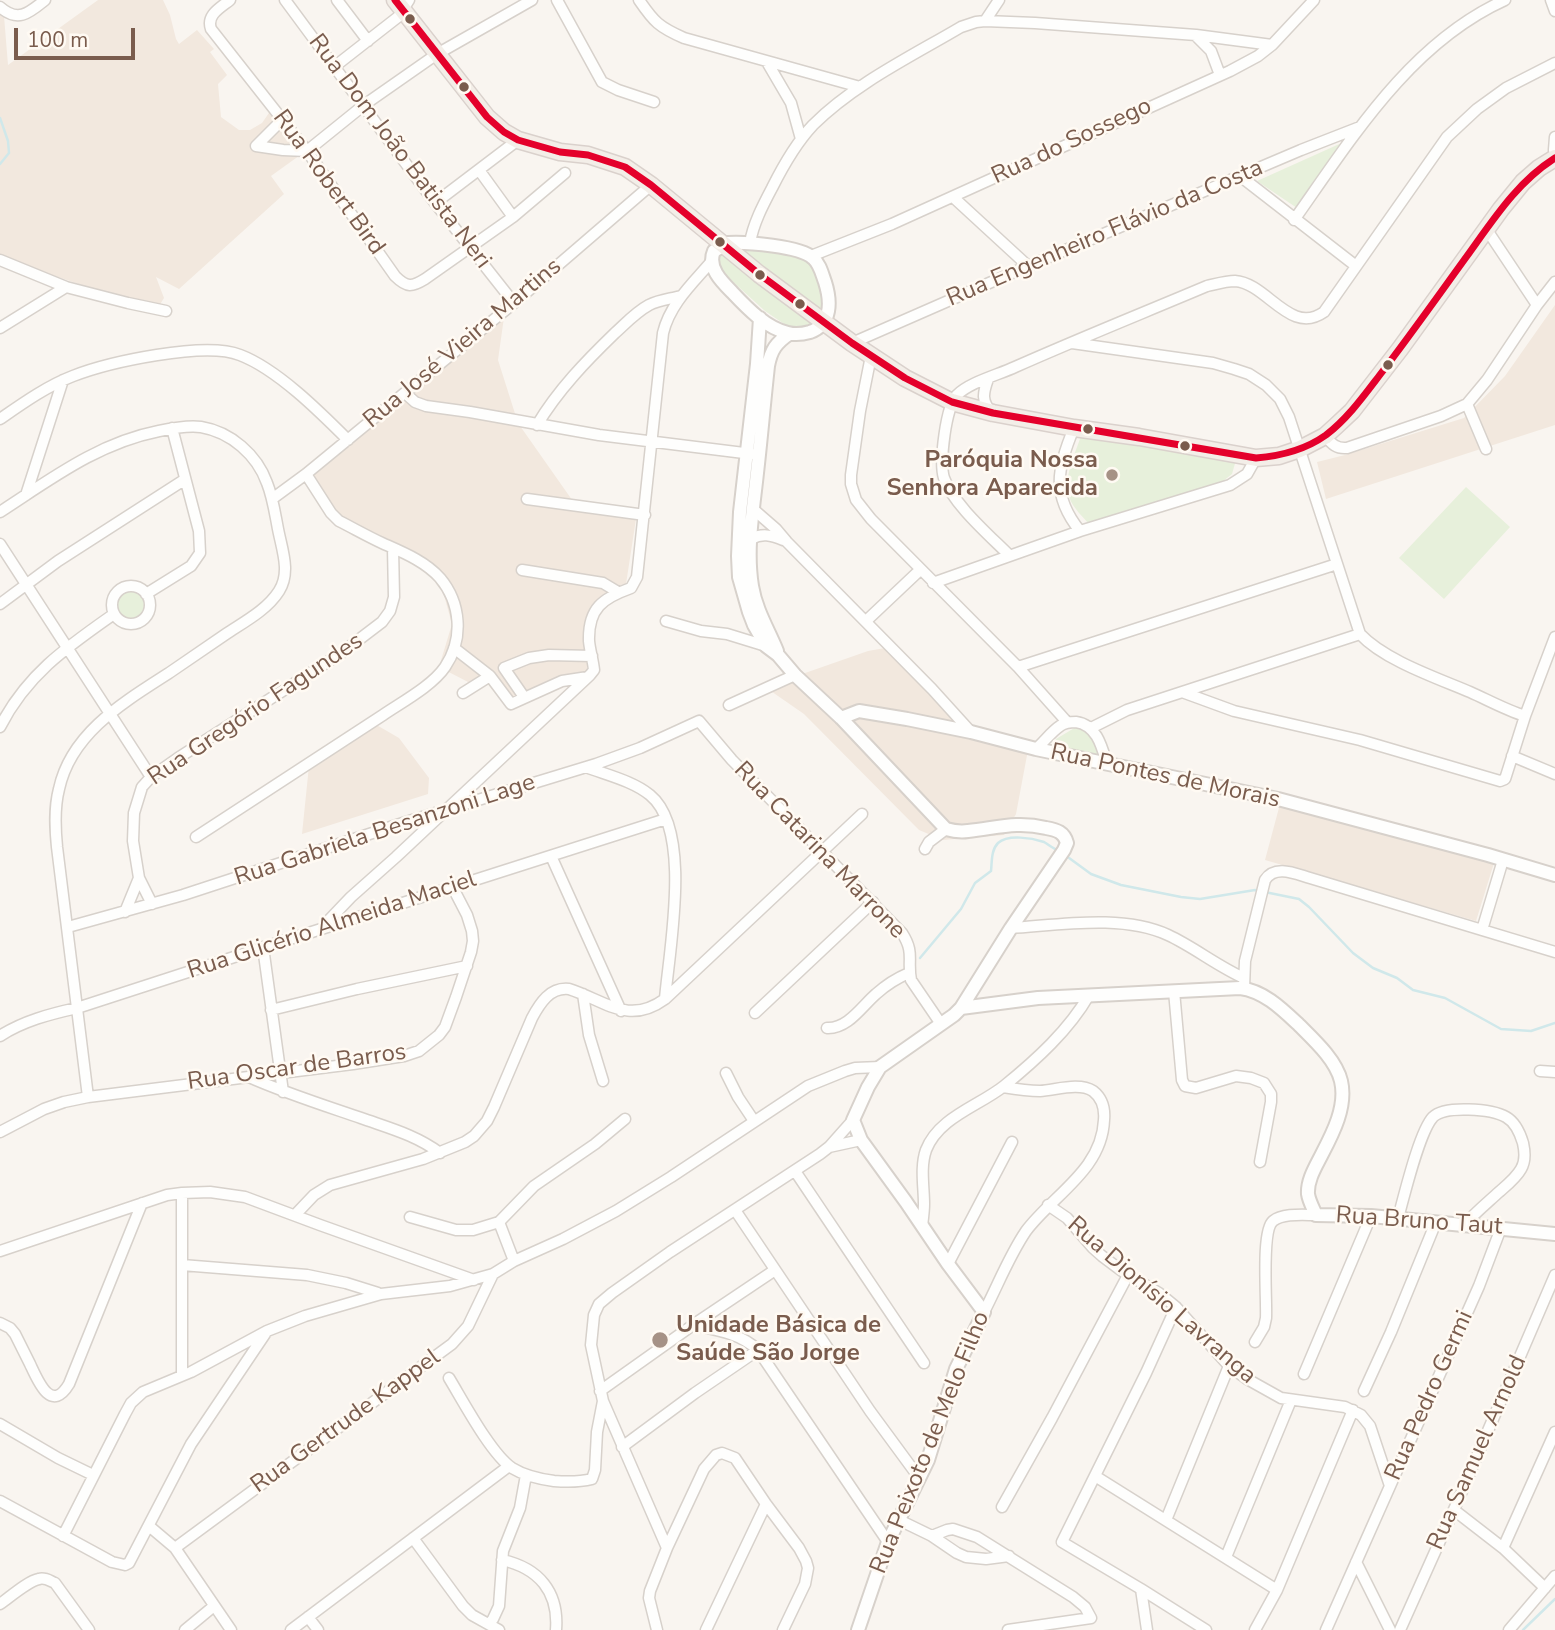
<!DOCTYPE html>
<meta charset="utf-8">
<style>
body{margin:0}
#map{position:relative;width:1555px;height:1630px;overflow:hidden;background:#f9f5f0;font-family:"Nunito Sans",sans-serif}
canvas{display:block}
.scale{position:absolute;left:14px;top:28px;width:121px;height:32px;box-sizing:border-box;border:4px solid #7a5c4d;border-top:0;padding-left:9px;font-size:21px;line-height:24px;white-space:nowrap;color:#7a5c4d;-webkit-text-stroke:5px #fffaf3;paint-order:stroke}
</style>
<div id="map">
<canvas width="1555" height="1630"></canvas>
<div class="scale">100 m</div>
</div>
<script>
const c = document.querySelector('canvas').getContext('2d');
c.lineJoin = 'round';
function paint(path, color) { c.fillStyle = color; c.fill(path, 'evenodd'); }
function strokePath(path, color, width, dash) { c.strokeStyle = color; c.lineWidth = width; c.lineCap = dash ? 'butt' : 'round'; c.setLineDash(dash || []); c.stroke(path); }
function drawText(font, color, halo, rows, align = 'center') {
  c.font = font + ' "Nunito Sans",sans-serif'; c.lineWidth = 5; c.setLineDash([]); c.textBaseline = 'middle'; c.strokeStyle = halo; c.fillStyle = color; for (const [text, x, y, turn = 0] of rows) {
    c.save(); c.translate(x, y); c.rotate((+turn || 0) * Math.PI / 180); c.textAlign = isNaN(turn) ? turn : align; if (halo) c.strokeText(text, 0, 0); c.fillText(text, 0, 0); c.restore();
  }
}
const residential = new Path2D(`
 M98,0H163L170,15L176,39L179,44L197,30L214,49L210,52L227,75L218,84L221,117L239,130H250L262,123L271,110L303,153L271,176L284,194L179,289L156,277L164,298L159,306L128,301L0,257V12L4,16L8,65Z
 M506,303L498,360L518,423L577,507L636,519L626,584L611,587L587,614V672L583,677L509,709L481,676L470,683L439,667L452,624L442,588L419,563L328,516L298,474Z
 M1555,305V425L1326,499L1317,462L1345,455L1464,418L1505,376Z
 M885,648L949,714L955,730L1028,750L1016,814L1004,835L943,840L919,830L804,714L765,687L868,651Z
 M368,720L399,738L429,778L428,794L302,834L310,756Z
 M1280,804L1494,863L1476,921L1265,860Z`);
const green = new Path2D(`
 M1346,141L1297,208L1257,181Z
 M747,245L808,257C814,268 826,295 822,308C820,315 814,322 810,328L796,329L787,326L765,311L720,270L717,257L723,252Z
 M1081,436L1236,460L1232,474L1222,482L1090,525C1083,517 1073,508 1069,497C1063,478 1075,454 1081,436Z
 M1466,487L1510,527L1444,599L1399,558Z
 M116 605a14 14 0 1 1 28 0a14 14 0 1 1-28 0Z
 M1076,727L1093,735L1100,756L1053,747L1056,739Z`);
const stream = new Path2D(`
 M0,118L8,141L9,153L0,164
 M1065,855L1091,874L1121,885L1181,897L1200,899L1255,890L1299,899L1309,907L1353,953L1373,968L1397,978L1413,990L1445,998L1501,1029L1531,1031L1555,1023
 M920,958L961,909L975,883L991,871C992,862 991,850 998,843C1008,834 1032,838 1044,842C1049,845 1054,849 1059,851
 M1523,1630L1555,1599`);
const minor = new Path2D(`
 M230,0C220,8 206,15 211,29L307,151L395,276C407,288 412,287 425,279L513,217L565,173
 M285,0L435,203L514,303
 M337,0L368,41
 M557,0L602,82L618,90L654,102
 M639,0C654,22 659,27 684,38L860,87
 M1551,0L1555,11
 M0,7C18,23 29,13 45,0
 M985,21L999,0
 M1196,36L1211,51L1220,75
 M767,62L791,103L801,139
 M334,67L398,17L409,0
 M283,119L256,146L283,150L307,151L364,105L437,54L532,0
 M1555,137L1554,150L1555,154
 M479,170L513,217
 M1240,176L1356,266
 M953,197L1028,266
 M435,203L518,140
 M1294,220C1352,138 1410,43 1505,0
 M1487,230L1537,305
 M750,243C753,224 763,205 772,188C783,166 796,143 813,125C854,84 912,56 961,27L976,22L985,21L1035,23L1196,35L1272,45
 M811,256L892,224L1230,71L1258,56L1272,45L1314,0
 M0,260L66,287L128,303L166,311
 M0,328L66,287
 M852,343L1028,266L1301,150L1360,127
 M1072,343L1213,363L1234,369L1249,374L1266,385L1280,399L1289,417L1360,634C1384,660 1437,678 1470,692C1488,700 1506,710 1525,716
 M871,356L860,411L851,475V484L856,500L871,519L1018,667L1067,722
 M988,379C983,393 981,401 992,413
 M405,393L415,402L426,406L470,412L599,435L752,454
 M1467,404L1486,449
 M0,419C23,403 47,386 73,376C109,362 205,341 240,355C277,369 320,412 348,440
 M537,425C558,390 586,361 615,333C626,323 636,312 649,305C659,300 670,299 681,296
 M1074,428C1057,468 1051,495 1080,531
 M1325,436C1332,444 1336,449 1347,448L1441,416L1467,404L1487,380L1537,305L1555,282
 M26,495L63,380
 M272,499L306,474L514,303L651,185
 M527,499L645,515
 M753,509L776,529L787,542L932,689L971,732
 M0,512C51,479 98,443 159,431C173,428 188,425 201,427C231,432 257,455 267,483C273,498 275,514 278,529C282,550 291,572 279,591C267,610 244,622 226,634C207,647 188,660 169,673C124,702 71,733 59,789C54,808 55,827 57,847L88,1097
 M751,539C762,533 771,535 783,540
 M0,544L151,777
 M1009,555C989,535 953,504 944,478C939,463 946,405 957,395C970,382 998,375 1015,367C1078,339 1143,313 1207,286C1216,284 1226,281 1235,281C1267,283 1290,336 1324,312L1447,137L1477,109L1506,88L1555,63
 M522,570L603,583L618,592
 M933,583L1080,531L1230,485L1247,474L1256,458
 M112 605a19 19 0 1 1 38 0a19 19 0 1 1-38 0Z
 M146,594L191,566L200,553L199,531L172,428
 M0,604L58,561L184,480
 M666,621L701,631L727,634L766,646
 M866,621L920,570
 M454,648L490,676
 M1018,667L1337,564
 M1182,692L1234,711L1360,740L1500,781L1505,779L1506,776L1525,716L1555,637
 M463,693L490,676L511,704L562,681L588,677
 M524,697L504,668L529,658L549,655L592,656
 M729,705L795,675
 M0,727C27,674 67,647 114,614
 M1091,728L1127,710L1360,634
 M1036,749C1044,742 1051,732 1060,726C1065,722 1070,722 1076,722C1097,725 1102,747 1107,764
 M1512,756L1555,774
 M586,767C607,775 633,781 650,795C693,830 669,950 665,999
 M196,837C258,796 321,756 383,715C402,702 432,686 445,667C464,639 461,603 440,578C425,561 402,552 382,543C367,536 353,528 339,521L331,513L306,474
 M925,849L929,842L946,829
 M551,856L621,1011
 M152,904L139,878L133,841L134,813L142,787L151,777L178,758L340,654L382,622L390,611L394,597L393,548
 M125,912L139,878
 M68,927L183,895L406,822L596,764L640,748L699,721L732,760L902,933C915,953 907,960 911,980L941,1024
 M324,928L330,919L351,897L396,857L590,675L594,670C593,660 590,651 589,641C588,608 603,598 631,588L637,577L663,333C670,304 692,284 711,262
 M1011,928C1060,925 1122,914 1168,935C1194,947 1217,966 1244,978
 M1482,930L1503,860
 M263,947L283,1092
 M1244,988L1245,961L1265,880C1275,864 1296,874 1310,878L1555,952
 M1174,991L1182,1080L1185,1086L1196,1088L1236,1076L1251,1078L1264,1083L1271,1094V1102L1260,1162
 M583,994L589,1035L603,1081
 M271,1010L357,989L467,966
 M755,1013L873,902
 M827,1028C848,1029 862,1006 876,994C886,985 897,978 909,973
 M0,1036C23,1021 50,1014 77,1008C273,944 470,881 666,819
 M1540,1071L1555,1072
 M726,1073L738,1097L754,1121
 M249,1077C285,1093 323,1105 361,1118C389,1128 416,1135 440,1153
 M0,1132L44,1109L64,1102L88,1097L353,1064L404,1056L419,1051L439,1035L445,1027L456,997L471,952L473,941L472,931L467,915L453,888
 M829,1147L861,1140
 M795,1171L924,1363
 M182,1193V1375
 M1048,1205L1067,1218L1093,1248L1102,1256L1122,1271L1159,1293L1176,1307L1229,1366L1247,1379L1281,1398L1345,1407L1361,1415L1370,1426L1390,1486
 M735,1210L870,1411L920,1479
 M295,1215L314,1195L330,1185L423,1159L465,1142L474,1136L487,1121L494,1107L532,1018C540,1003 550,987 569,989C604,1000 628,1026 665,999L862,814
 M410,1217L456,1230H473L499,1222L534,1186L595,1144L625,1119
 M1398,1218C1404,1197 1419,1132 1433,1117C1445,1105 1492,1109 1506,1117C1515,1122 1520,1133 1523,1143C1525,1152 1526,1161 1521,1169C1516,1178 1507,1185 1499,1192C1487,1203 1475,1213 1464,1225
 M499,1222L514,1261
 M922,1226C923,1218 924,1211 924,1204C924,1187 920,1167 926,1150C939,1117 979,1106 1004,1086C1036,1060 1069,1030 1089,995
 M0,1251L167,1195L182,1193L210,1192L245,1197L320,1225L474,1280
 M948,1264L1012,1142
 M182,1265L307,1275L346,1283L378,1293
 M1176,1307L1146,1373L1062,1542L1141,1589L1206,1630
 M984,1312C998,1285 1009,1256 1026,1231C1053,1195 1102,1170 1104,1120C1105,1109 1102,1098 1093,1091C1079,1082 1056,1090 1040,1091C1028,1091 1015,1089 1003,1087
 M0,1323L10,1328L15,1334C20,1344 25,1354 30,1364C38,1381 51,1414 69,1384L142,1203
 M693,1325C717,1330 740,1333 758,1350L888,1542
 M1255,1342L1264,1327L1266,1318C1267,1299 1261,1231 1273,1221C1283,1213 1303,1215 1316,1215
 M1304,1374L1371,1216
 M449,1378C463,1401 491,1454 512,1468C525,1476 539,1479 554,1481C566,1482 580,1482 592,1479L595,1470L597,1432L603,1401L591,1345L594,1315L599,1304L612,1293L670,1252L820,1154L829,1147L853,1120
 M600,1391L693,1325L775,1270
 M1364,1391L1391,1332L1436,1222
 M603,1401L667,1548L650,1591L649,1598L657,1630
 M0,1424L58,1458L93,1475
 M622,1447L695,1393L758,1350
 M1095,1476L1277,1590
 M0,1501L112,1562L125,1565L129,1563L191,1444L265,1334
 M1002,1507L1052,1418L1128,1275
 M1454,1510L1503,1548L1545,1588
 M899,1520L932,1536L957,1553L966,1557L986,1559L1009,1556
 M1166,1520L1229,1366
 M149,1526L175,1548L231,1630
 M63,1536L125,1414L131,1403L143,1392L191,1372L267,1331L305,1316L381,1294L450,1286L493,1274L514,1261L563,1239L616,1211L671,1177L808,1086L845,1071L855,1068L880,1067
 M932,1536L947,1530L953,1529L977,1537L1073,1597L1085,1607L1091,1618L1008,1630
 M413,1538L463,1606L472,1615L499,1630
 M175,1548L452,1344L468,1326L493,1274
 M667,1548L704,1469L716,1455L722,1453L735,1458L766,1504L799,1548L806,1561L808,1568L805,1584L783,1630
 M1503,1548L1555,1432
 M1226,1557L1291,1400
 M502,1560C539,1568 559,1592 556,1630
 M1356,1562L1390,1630
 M1141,1589L1147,1630
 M0,1604C10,1597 28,1581 39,1579C45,1577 50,1581 55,1583L89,1630
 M308,1617L318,1630
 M489,1624L493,1619L499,1606L503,1551L520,1508L526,1475
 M185,1630L214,1606
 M291,1630L509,1466
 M706,1630L766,1504
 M1255,1630L1277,1590L1353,1410
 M1326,1630L1479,1286L1501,1228
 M1400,1630L1456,1505L1555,1275
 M1509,1630L1555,1576`);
const tertiary = new Path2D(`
 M728,243C746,242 800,246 813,258C820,264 822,274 825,282C831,301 832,324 810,332C803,334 795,335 788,333C766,328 747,308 732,292C721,281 707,267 714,251Z
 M760,318L757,364L740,512L738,556L739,577L749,612L754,625L766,646L778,655L795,675L841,718L946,829C953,831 961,832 968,831C997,828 1017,821 1046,828C1057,830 1064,832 1067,843L1064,850L1011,928L961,1008L954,1015L880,1067L868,1087L853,1120L861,1140L906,1202L948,1264L984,1312L956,1369L928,1460L888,1542L858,1630
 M777,651C768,629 756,610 752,586C746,549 753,511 757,473C761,438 764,402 768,366C771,350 776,343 789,334
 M841,718L859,711L907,719L971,732L1036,749L1278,799L1488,855L1555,875
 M961,1008L1038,998L1240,988C1264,991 1282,1009 1299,1025C1314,1040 1336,1060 1341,1081C1347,1106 1333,1133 1322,1154C1316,1166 1307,1180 1308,1194C1309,1201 1313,1208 1316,1215L1371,1216L1555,1234`);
const primary = new Path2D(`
 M395,0L487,117L504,132L518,140L560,152L588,155L625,167L651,185L759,274L852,343L905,378L952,402L993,413L1074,428L1139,437L1256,458L1279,456L1300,449L1325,436L1336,426L1352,411L1400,349L1501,209L1523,182L1539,168L1555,158`);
const bus1 = new Path2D(`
 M395,0L487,117L504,132L518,140L560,152L588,155L625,167L651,185L759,274L852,343L905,378L952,402L993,413L1256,458C1281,456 1305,450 1326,435C1347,419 1363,397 1379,376C1409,337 1438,296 1467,256C1493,220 1517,182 1555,158`);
const markers = [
 [410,19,6,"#7a5c4d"],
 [464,87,6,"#7a5c4d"],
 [720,242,6,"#7a5c4d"],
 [760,275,6,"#7a5c4d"],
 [800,304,6,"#7a5c4d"],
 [1388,365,6,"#7a5c4d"],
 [1088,429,6,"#7a5c4d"],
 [1185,446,6,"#7a5c4d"],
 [1112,475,7,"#a69286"],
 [660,1340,9,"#a69286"]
];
const streetNames = [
 ["Rua do Sossego",1072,142,-25],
 ["Rua Dom João Batista Neri",399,152,53],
 ["Rua Robert Bird",328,183,54],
 ["Rua Engenheiro Flávio da Costa",1105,234,-23],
 ["Rua José Vieira Martins",463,344,-40],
 ["Rua Gregório Fagundes",256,710,-34],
 ["Rua Pontes de Morais",1165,777,12],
 ["Rua Gabriela Besanzoni Lage",385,831,-18],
 ["Rua Catarina Marrone",819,851,46],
 ["Rua Glicério Almeida Maciel",332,926,-18],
 ["Rua Oscar de Barros",297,1068,-8],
 ["Rua Bruno Taut",1419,1222,4],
 ["Rua Dionísio Lavranga",1161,1301,41],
 ["Rua Pedro Germi",1430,1396,-66],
 ["Rua Gertrude Kappel",346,1422,-36],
 ["Rua Peixoto de Melo Filho",931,1443,-68],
 ["Rua Samuel Arnold",1478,1453,-66]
];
const poiNames = [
 ["Paróquia Nossa",1098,461],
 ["Senhora Aparecida",1098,489],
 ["Unidade Básica de",676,1326,"left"],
 ["Saúde São Jorge",676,1354,"left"]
];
paint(residential, '#f2e8de');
paint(green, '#e7f0db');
strokePath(stream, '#d0e8ea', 2.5);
strokePath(minor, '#d7d1cb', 13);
strokePath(tertiary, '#d7d1cb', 16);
strokePath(primary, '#dad1cc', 19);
strokePath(minor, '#fefefd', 10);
strokePath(tertiary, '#fefefd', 12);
strokePath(primary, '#f3eee8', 16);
strokePath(bus1, '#e4002b', 7);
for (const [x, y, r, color] of markers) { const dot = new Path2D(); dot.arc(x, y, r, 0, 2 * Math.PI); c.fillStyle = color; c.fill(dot); strokePath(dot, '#fffaf3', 2.5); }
drawText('24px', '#7a5c4d', '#fffaf3', streetNames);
drawText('bold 24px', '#7a5c4d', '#fffaf3', poiNames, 'right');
</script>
